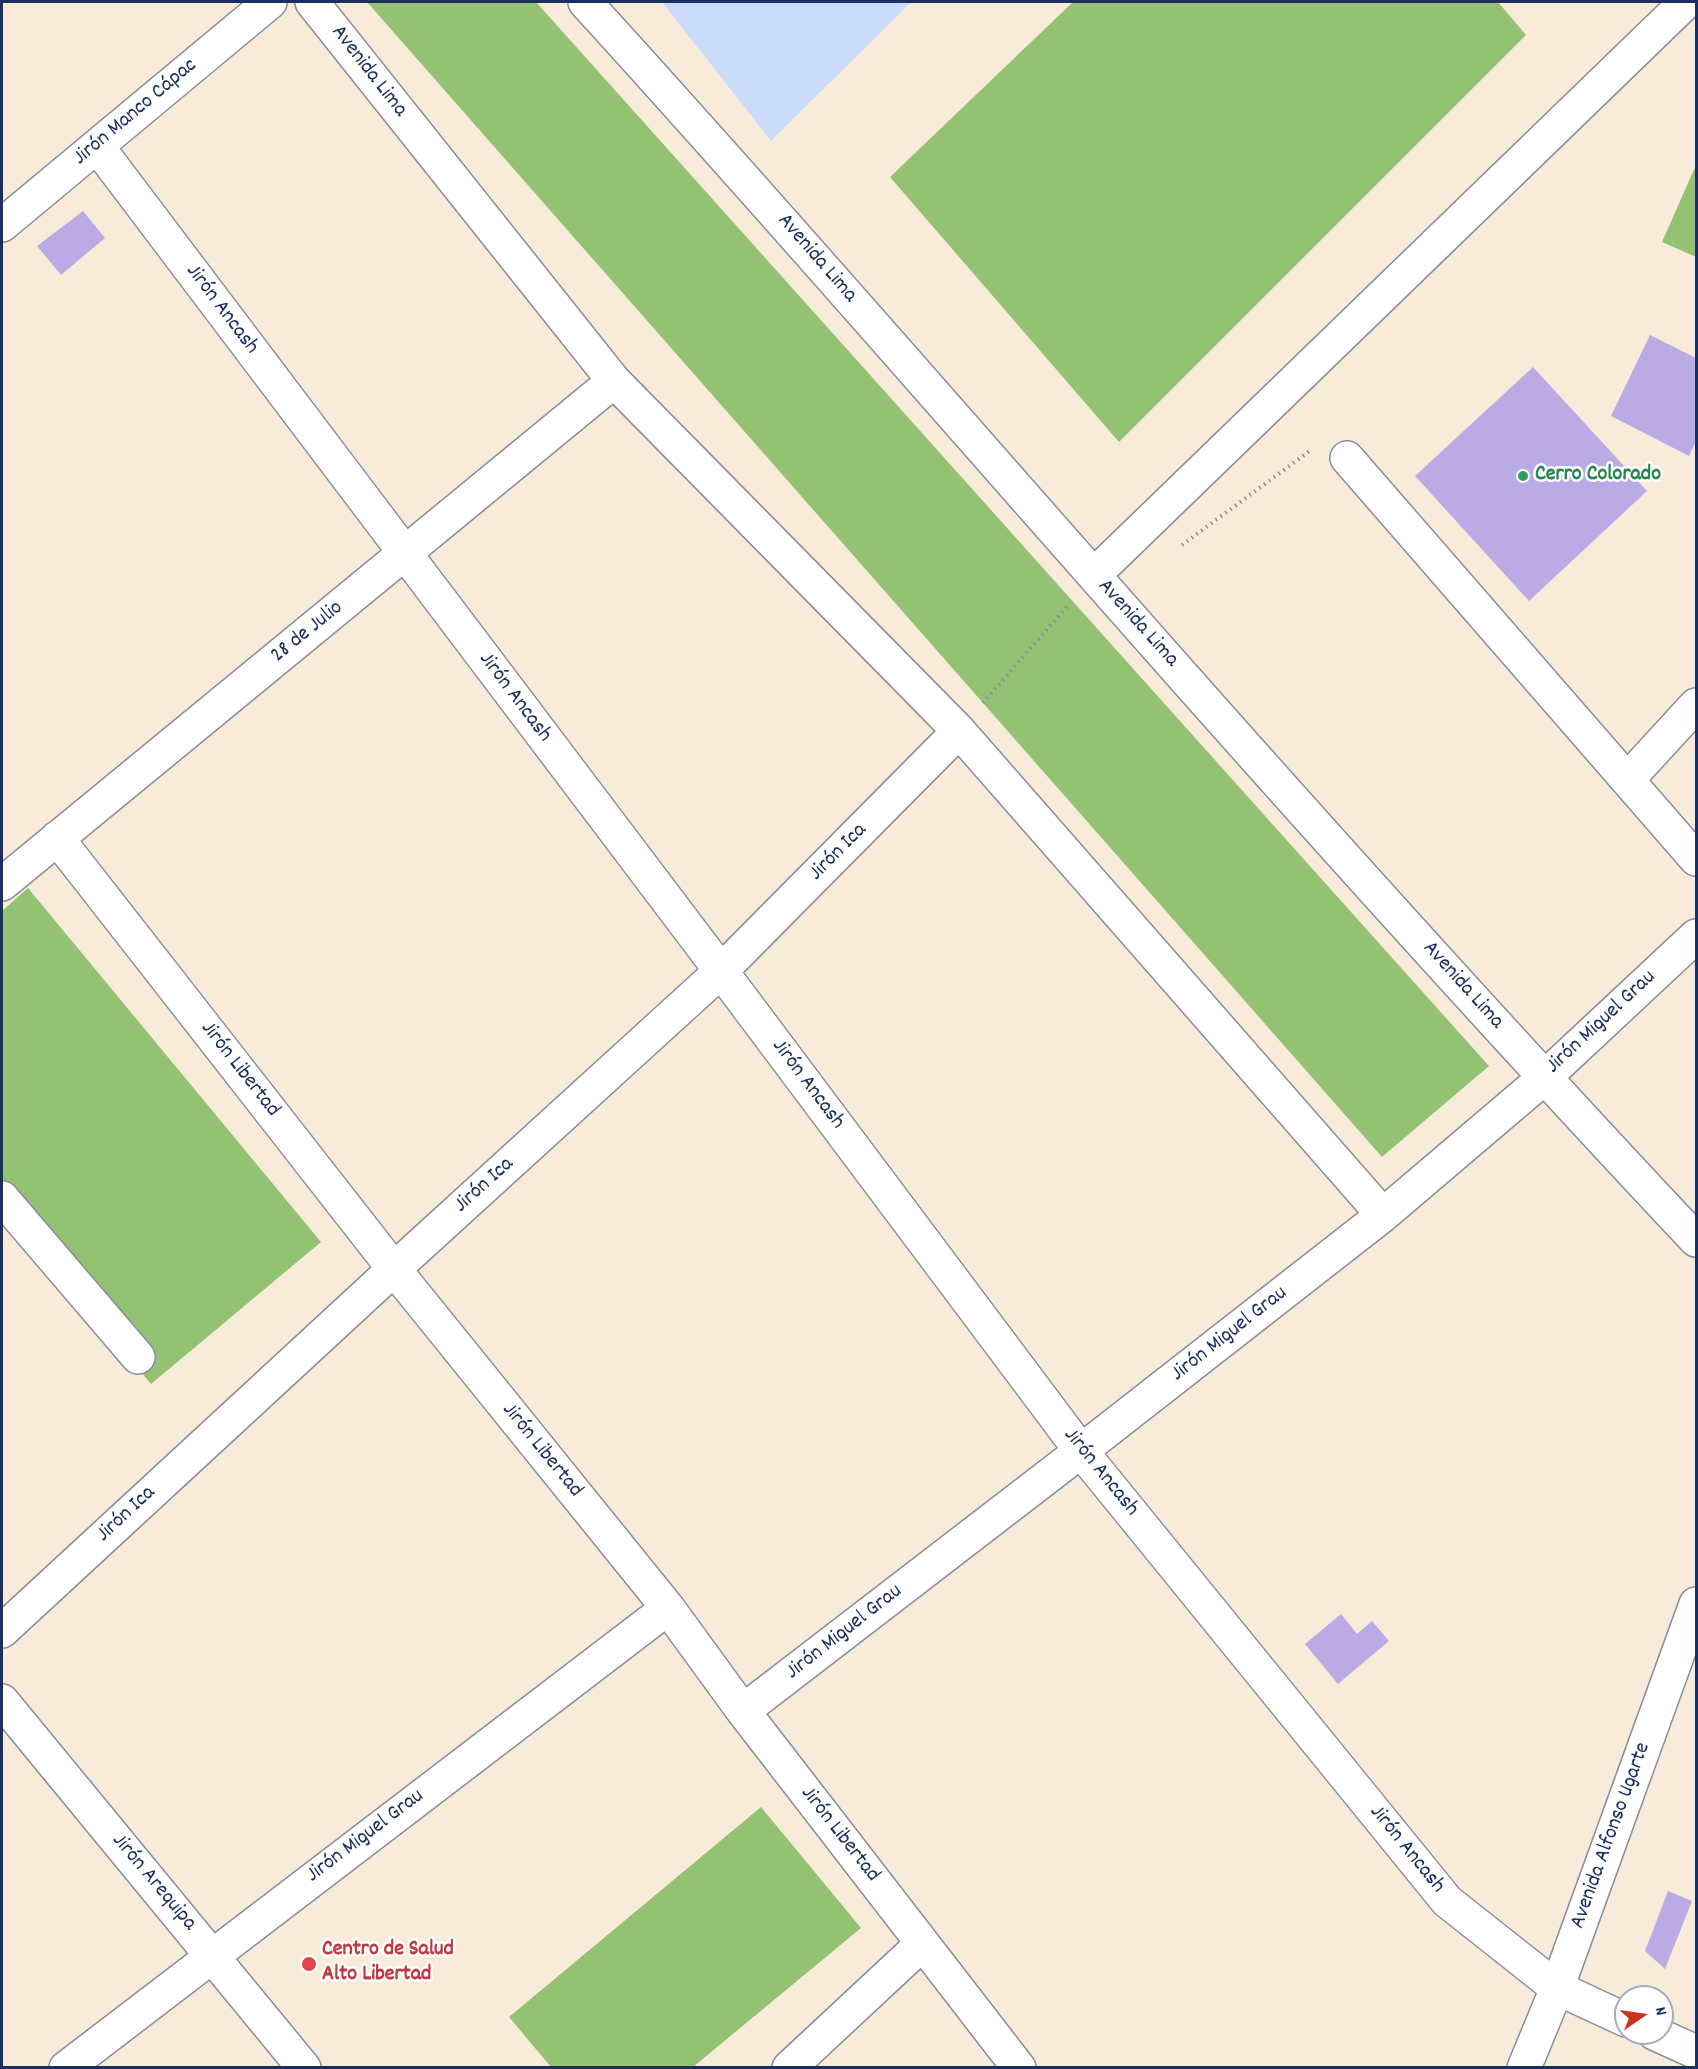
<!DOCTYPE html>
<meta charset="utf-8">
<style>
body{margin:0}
#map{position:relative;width:1698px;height:2069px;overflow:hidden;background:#f8ebd9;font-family:Dekko,sans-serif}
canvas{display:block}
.frame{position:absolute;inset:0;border:3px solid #1b2f5e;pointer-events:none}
.north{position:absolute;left:1614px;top:1985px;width:60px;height:60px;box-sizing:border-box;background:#fff;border:2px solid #a4acbf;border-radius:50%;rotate:77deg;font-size:16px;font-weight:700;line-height:24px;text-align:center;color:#1b2f5e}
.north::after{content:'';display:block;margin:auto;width:21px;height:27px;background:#c8321e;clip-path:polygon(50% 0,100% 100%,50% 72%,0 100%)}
</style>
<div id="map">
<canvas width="1698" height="2069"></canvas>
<div class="frame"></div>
<div class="north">N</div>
</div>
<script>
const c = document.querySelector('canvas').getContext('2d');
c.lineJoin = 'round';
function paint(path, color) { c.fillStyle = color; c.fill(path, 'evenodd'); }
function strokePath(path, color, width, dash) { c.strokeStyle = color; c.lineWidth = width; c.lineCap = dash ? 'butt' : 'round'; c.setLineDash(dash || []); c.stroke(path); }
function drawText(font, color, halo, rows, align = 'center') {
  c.font = font + ' Dekko,sans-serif'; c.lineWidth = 5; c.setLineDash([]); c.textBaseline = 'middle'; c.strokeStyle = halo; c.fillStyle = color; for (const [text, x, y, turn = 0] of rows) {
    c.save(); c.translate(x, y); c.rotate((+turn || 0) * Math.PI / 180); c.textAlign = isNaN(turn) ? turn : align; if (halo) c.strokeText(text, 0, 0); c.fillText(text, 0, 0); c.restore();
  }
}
const built = new Path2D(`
 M662,2H911L771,141Z`);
const green = new Path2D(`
 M367,2H536L1489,1066L1382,1157Z
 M1073,2H1498L1526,35L1119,442L890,177Z
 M1696,165V257L1662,242Z
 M28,888L321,1242L151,1384L2,1205V911Z
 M761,1807L861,1928L693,2067H551L509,2017Z`);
const building = new Path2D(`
 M83,211L105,238L61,275L37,246Z
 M1650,335L1696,358V441L1689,456L1611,416Z
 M1533,367L1647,491L1529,601L1415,476Z
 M1341,1614L1357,1634L1372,1621L1389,1641L1338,1684L1305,1644Z
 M1668,1891L1692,1901L1665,1969L1645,1951Z`);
const path = new Path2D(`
 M1182,545L1311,450
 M983,703L1069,604`);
const minor = new Path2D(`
 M312,2L614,381L959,731L1383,1215
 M585,2C756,189 922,381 1090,571C1289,797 1490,1021 1696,1240
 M97,146L721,971L1081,1451L1447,1901L1557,1988L1626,2020
 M2,225L270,2
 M1347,458L1696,859
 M1094,575L1686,2
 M1628,779L1696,705
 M57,838L394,1269L668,1608L743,1711L1019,2068
 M2,884L614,381
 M2,1198L138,1357
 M2,1631L394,1269L721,971L959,731
 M2,1701L304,2068
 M743,1711L1081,1451L1383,1215L1544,1078L1696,936
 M1654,2033L1696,2052
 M66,2068L668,1608
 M789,2068L922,1944
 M1524,2068L1557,1988L1696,1604`);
const markers = [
 [1523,476,6,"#2e9e5b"],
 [309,1964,8,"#e0444e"]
];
const streetNames = [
 ["Avenida Lima",368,72,52],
 ["Jirón Manco Cápac",136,113,-40],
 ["Avenida Lima",816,259,49],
 ["Jirón Ancash",221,310,53],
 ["Avenida Lima",1137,624,48],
 ["28 de Julio",308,633,-39],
 ["Jirón Ancash",514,698,53],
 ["Jirón Ica",839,853,-45],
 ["Avenida Lima",1462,986,48],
 ["Jirón Miguel Grau",1602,1023,-43],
 ["Jirón Libertad",239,1070,52],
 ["Jirón Ancash",807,1085,53],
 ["Jirón Ica",485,1186,-42],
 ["Jirón Miguel Grau",1230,1335,-38],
 ["Jirón Libertad",541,1451,51],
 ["Jirón Ancash",1100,1473,51],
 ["Jirón Ica",127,1515,-43],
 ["Jirón Miguel Grau",845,1633,-38],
 ["Jirón Libertad",839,1835,52],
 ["Avenida Alfonso Ugarte",1612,1836,-70],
 ["Jirón Miguel Grau",366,1837,-37],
 ["Jirón Ancash",1406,1850,51],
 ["Jirón Arequipa",153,1883,50]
];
const leisureNames = [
 ["Cerro Colorado",1535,476]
];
const healthNames = [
 ["Centro de Salud",322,1951],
 ["Alto Libertad",322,1976]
];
paint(built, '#cadcf9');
paint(green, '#93c372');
paint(building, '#bbabe4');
strokePath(minor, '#8a8d9c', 36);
strokePath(path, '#8a8d9c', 4, [1.5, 4.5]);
strokePath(minor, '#fff', 33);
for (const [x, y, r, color] of markers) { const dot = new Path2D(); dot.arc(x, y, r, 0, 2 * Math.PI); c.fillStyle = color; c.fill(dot); strokePath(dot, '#fff', 2); }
drawText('22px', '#1b2f5e', '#fff', streetNames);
drawText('bold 22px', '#27864d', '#fff', leisureNames, 'left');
drawText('bold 22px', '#be3a42', '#fff', healthNames, 'left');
</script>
